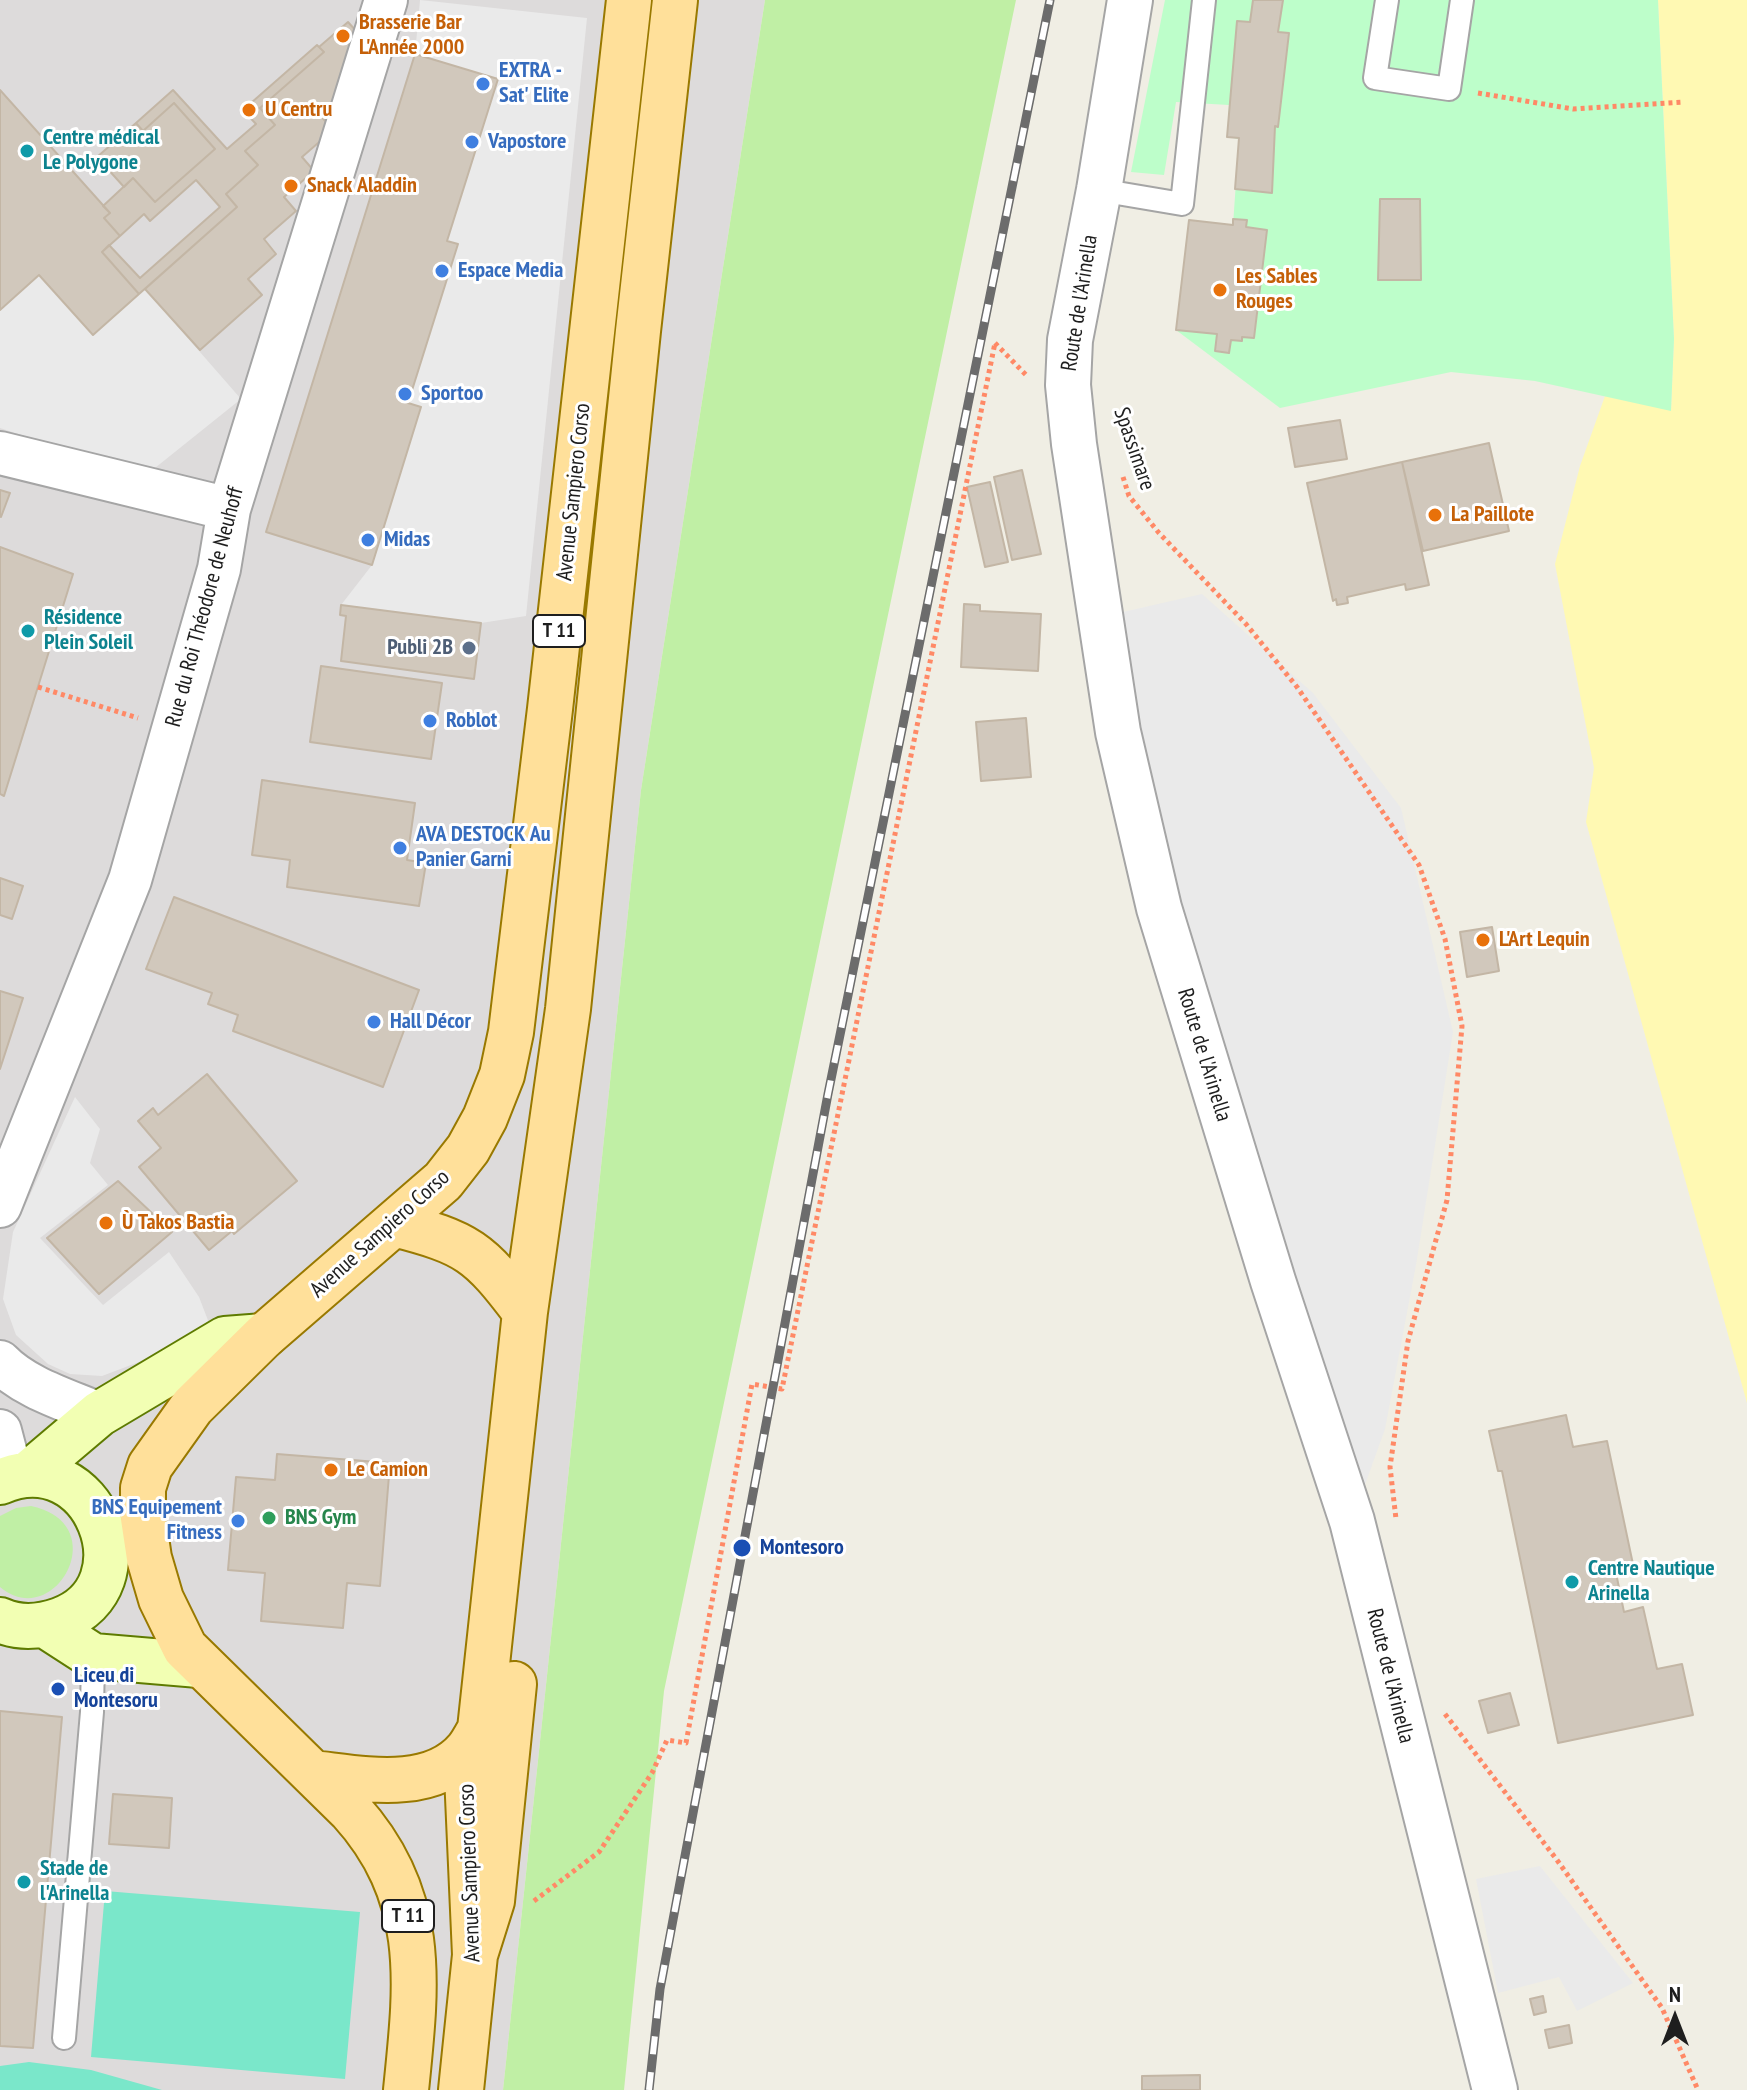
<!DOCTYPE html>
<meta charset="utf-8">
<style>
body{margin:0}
#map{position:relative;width:1747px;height:2090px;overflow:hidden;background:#f0eee4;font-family:"PT Sans Narrow",sans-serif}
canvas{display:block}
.north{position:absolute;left:1635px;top:1978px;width:80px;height:80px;-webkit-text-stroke:6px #fff;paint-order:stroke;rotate:0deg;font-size:22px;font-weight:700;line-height:32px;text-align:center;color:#1e1e1e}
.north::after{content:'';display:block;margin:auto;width:28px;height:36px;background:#1e1e1e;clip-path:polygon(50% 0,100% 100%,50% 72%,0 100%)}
</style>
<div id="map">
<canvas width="1747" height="2090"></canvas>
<div class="north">N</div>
</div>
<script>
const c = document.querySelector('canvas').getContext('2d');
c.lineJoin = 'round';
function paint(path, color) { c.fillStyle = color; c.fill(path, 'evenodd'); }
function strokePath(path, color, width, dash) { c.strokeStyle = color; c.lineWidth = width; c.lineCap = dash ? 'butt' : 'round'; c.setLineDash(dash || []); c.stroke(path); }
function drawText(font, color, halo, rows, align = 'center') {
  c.font = font + ' "PT Sans Narrow",sans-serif'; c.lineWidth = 6; c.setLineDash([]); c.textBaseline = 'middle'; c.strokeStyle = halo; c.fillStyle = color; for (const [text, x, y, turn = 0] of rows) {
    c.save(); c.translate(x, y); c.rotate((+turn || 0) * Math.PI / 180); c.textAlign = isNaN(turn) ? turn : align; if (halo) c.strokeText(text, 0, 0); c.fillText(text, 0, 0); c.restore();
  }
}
const residential = new Path2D(`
 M0,0H765L641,790L503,2090H0Z`);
const grass = new Path2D(`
 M765,0H1016L664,1691L624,2090H503L641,790Z
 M31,1506C116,1524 54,1633 0,1587V1516L16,1508Z`);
const sand = new Path2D(`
 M1658,0H1747V1403L1586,822L1594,768L1555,564L1580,466L1605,396L1671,410L1674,339Z`);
const park = new Path2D(`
 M1165,0H1658L1674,339L1671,411L1535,381L1451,372L1280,408L1176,330L1189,220L1233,225L1239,139L1227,137L1229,105L1176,102L1164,175L1131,172Z`);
const pitch = new Path2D(`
 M105,1891L360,1912L345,2079L91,2057Z
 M29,2062L91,2070L162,2090H0V2066Z`);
const parking = new Path2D(`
 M420,0L587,18L526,616L481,623L341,605L372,565L421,407L408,403L457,244L447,241L498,79L415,54Z
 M39,275L93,334L145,289L241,399L145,476L0,428V310Z
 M1202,594L1313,693L1401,808L1453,1032L1416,1265L1385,1429L1352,1521L1101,617Z
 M75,1097L100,1129L90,1163L108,1185L40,1238L103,1305L169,1252L199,1297L209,1323L139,1362L102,1376L70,1374L48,1364L16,1335L3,1299L13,1232Z
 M1540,1866L1633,1983L1577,2011L1559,1977L1498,1993L1476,1879Z`);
const building = new Path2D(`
 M1253,0H1283L1278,32L1289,33L1278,127L1275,126L1272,193L1235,189L1239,138L1227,137L1237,21L1250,22Z
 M348,22L366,42L348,91L320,115L333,130L302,157L314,171L284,197L296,211L264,239L276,254L248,279L262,295L200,350L145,289L237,207L226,194L258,165L245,151L275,125L260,108L324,52L319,47Z
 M317,45L324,52L260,108L275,125L245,151L258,165L226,194L237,207L139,294L102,252L109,245L140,278L220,207L196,180L150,221L144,214L120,236L104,218L110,213L103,206L133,178L155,202L215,149L174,103L143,131L136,123L173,90L227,149L256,124L243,110Z
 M415,54L498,79L447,241L458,244L408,403L421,407L372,565L266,532Z
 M0,90L110,213L104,218L120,236L102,252L139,294L93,335L39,275L0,310Z
 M174,103L215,149L155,202L133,178L124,187L97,157L136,123L143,131Z
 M1380,199H1420L1421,280H1378Z
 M1233,219L1247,220L1246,227L1267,230L1254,338L1242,337V341L1231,340L1229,353L1215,351L1217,334L1176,330L1189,220L1233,225Z
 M1340,420L1347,459L1295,467L1288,428Z
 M1489,443L1509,531L1423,551L1402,462Z
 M1402,462L1429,585L1406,590L1405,584L1347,597L1348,603L1337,605L1336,599L1333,601L1307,483Z
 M1022,470L1041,554L1012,560L994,477Z
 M990,482L1008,562L985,567L967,487Z
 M0,490L10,493L1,517L0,516Z
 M0,547L73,574L4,796L0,794Z
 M964,604L980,605V611L1041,614L1038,671L961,667Z
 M341,605L481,623L474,679L341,661L346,616L340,615Z
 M321,666L442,683L431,759L310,742Z
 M1026,718L1031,777L981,781L976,722Z
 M262,780L415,803L407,860L426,863L419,906L287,887L290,860L252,855Z
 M0,878L23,886L12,919L0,915Z
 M174,897L419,990L383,1087L233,1031L238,1015L208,1004L212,993L146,969Z
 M1492,927L1499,971L1467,977L1460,932Z
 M0,991L23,998L0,1069Z
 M207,1074L297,1181L234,1234L232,1231L209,1250L139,1167L161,1148L138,1121L153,1108L158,1115Z
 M118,1181L172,1232L99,1294L47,1238Z
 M1566,1415L1573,1447L1607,1441L1634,1569L1616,1573L1624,1612L1643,1607L1657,1669L1682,1664L1693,1715L1558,1743L1502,1471H1498L1489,1431Z
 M277,1454L390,1463L380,1586L347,1583L343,1628L261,1621L265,1573L228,1570L236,1477L275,1480Z
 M1510,1693L1519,1725L1488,1733L1479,1701Z
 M0,1711L62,1717L33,2048L0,2046Z
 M113,1794L172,1798L169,1848L109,1844Z
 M1543,1996L1546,2012L1534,2015L1530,1999Z
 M1569,2025L1572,2043L1549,2048L1545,2030Z
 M1200,2075V2090H1142V2076Z`);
const path = new Path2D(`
 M1478,93L1573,109L1683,102
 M995,343L1027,376
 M1123,477L1129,496L1159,533L1246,624L1297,687L1419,865L1445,939L1462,1026L1447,1200L1408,1341L1390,1467L1396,1519
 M38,687L138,718
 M1445,1714L1557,1860L1662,2008L1698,2090
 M534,1901L599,1852L652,1773L667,1740L686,1743L752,1384L782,1389L995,343`);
const service = new Path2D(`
 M1387,0L1375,78L1449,89L1462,0
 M1099,190L1182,204L1204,0
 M64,2038L92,1712L93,1656`);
const minor = new Path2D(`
 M0,453L229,509
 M0,1206L130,880L219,569L229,509L386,0
 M0,1362C25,1388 67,1400 99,1414
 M0,1431L12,1477`);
const tertiary = new Path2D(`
 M1130,0L1099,190L1070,340L1068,385L1074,444L1118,732L1159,908L1273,1281L1352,1521L1495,2090`);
const secondary = new Path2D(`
 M27,1475L99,1414L225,1339L264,1336
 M0,1482C95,1441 151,1587 60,1620C40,1627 20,1629 0,1620
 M45,1625L93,1656L199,1665`);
const primary = new Path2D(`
 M394,1224C468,1243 479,1251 525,1312
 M312,1773C360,1778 430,1794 467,1750C472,1744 476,1736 480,1729L525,1312L568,1009L638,331L675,0
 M475,1955L492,1901L514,1684
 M406,2090C417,1983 428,1896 350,1810L185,1648L161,1599L149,1558L143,1518V1488L150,1466L192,1407L264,1336L443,1181L468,1149L485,1118L502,1075L511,1032L550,709L629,0
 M461,2090L475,1955L466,1752`);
const rail = new Path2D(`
 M649,2090L660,1989L828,1094L1050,0`);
const markers = [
 [343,36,8,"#e8710a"],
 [483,84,8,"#3f7fe0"],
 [249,110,8,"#e8710a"],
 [472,142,8,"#3f7fe0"],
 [27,151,8,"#0f9aa8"],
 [291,186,8,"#e8710a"],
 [442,271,8,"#3f7fe0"],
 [1220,290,8,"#e8710a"],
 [405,394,8,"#3f7fe0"],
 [1435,515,8,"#e8710a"],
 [368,540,8,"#3f7fe0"],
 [28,631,8,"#0f9aa8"],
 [469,648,8,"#5c6f8a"],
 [430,721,8,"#3f7fe0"],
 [400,848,8,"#3f7fe0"],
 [1483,940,8,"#e8710a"],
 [374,1022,8,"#3f7fe0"],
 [106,1223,8,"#e8710a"],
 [331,1470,8,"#e8710a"],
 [269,1518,8,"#2e9e5b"],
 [238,1521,8,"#3f7fe0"],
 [742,1548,10,"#1a4fb4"],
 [1572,1582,8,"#0f9aa8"],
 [58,1689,8,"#1a4fb4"],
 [24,1882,8,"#0f9aa8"]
];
const shields = [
 [559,631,52],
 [408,1916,52]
];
const shieldNames = [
 ["T 11",559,631],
 ["T 11",408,1916]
];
const foodNames = [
 ["Brasserie Bar",359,23],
 ["L'Année 2000",359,48],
 ["U Centru",265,110],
 ["Snack Aladdin",307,186],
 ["Les Sables",1236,277],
 ["Rouges",1236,302],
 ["La Paillote",1451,515],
 ["L'Art Lequin",1499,940],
 ["Ù Takos Bastia",122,1223],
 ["Le Camion",347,1470]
];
const shopNames = [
 ["EXTRA -",499,71],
 ["Sat' Elite",499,96],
 ["Vapostore",488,142],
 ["Espace Media",458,271],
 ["Sportoo",421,394],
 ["Midas",384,540],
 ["Roblot",446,721],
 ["AVA DESTOCK Au",416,835],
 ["Panier Garni",416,860],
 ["Hall Décor",390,1022],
 ["BNS Equipement",222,1508,"right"],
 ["Fitness",222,1533,"right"]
];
const cultureNames = [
 ["Centre médical",43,138],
 ["Le Polygone",43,163],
 ["Résidence",44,618],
 ["Plein Soleil",44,643],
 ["Centre Nautique",1588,1569],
 ["Arinella",1588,1594],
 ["Stade de",40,1869],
 ["l'Arinella",40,1894]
];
const streetNames = [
 ["Route de l'Arinella",1080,303,-81],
 ["Spassimare",1134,449,71],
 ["Avenue Sampiero Corso",574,492,-84],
 ["Rue du Roi Théodore de Neuhoff",205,607,-75],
 ["Route de l'Arinella",1204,1055,73],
 ["Avenue Sampiero Corso",380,1234,-42],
 ["Route de l'Arinella",1390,1676,76],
 ["Avenue Sampiero Corso",470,1873,-92]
];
const serviceNames = [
 ["Publi 2B",453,648]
];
const leisureNames = [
 ["BNS Gym",285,1518]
];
const transitNames = [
 ["Montesoro",760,1548],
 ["Liceu di",74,1676],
 ["Montesoru",74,1701]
];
paint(residential, '#dddbdb');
paint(grass, '#c0efa5');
paint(sand, '#fff9b3');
paint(park, '#bdfeca');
paint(pitch, '#7ae7ca');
paint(parking, '#eaeaea');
paint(building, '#d1c8bc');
strokePath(building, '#c3b6a5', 2);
strokePath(service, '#a5a5a5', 26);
strokePath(minor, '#a5a5a5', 46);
strokePath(tertiary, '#a5a5a5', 48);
strokePath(secondary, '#5e7b00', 48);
strokePath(primary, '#997900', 48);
strokePath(path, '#ff8966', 5, [4, 4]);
strokePath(service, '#fff', 22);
strokePath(minor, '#fff', 42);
strokePath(tertiary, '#fff', 44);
strokePath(secondary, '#f2ffb3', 44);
strokePath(primary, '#ffe09a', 44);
strokePath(rail, '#6c6c6c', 9);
strokePath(rail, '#fff', 6, [18]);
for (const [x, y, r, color] of markers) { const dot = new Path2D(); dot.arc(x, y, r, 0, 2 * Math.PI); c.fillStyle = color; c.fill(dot); strokePath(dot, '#fff', 3); }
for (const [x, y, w] of shields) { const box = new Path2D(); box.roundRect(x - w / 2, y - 16, w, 32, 6); c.fillStyle = '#fff'; c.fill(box); strokePath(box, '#1e1e1e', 2); }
drawText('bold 20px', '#1e1e1e', null, shieldNames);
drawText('bold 22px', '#c56008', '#fff', foodNames, 'left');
drawText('bold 22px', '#366cbe', '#fff', shopNames, 'left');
drawText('bold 22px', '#0d838f', '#fff', cultureNames, 'left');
drawText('22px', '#1e1e1e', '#fff', streetNames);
drawText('bold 22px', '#4e5e75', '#fff', serviceNames, 'right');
drawText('bold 22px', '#27864d', '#fff', leisureNames, 'left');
drawText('bold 22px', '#164399', '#fff', transitNames, 'left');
</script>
